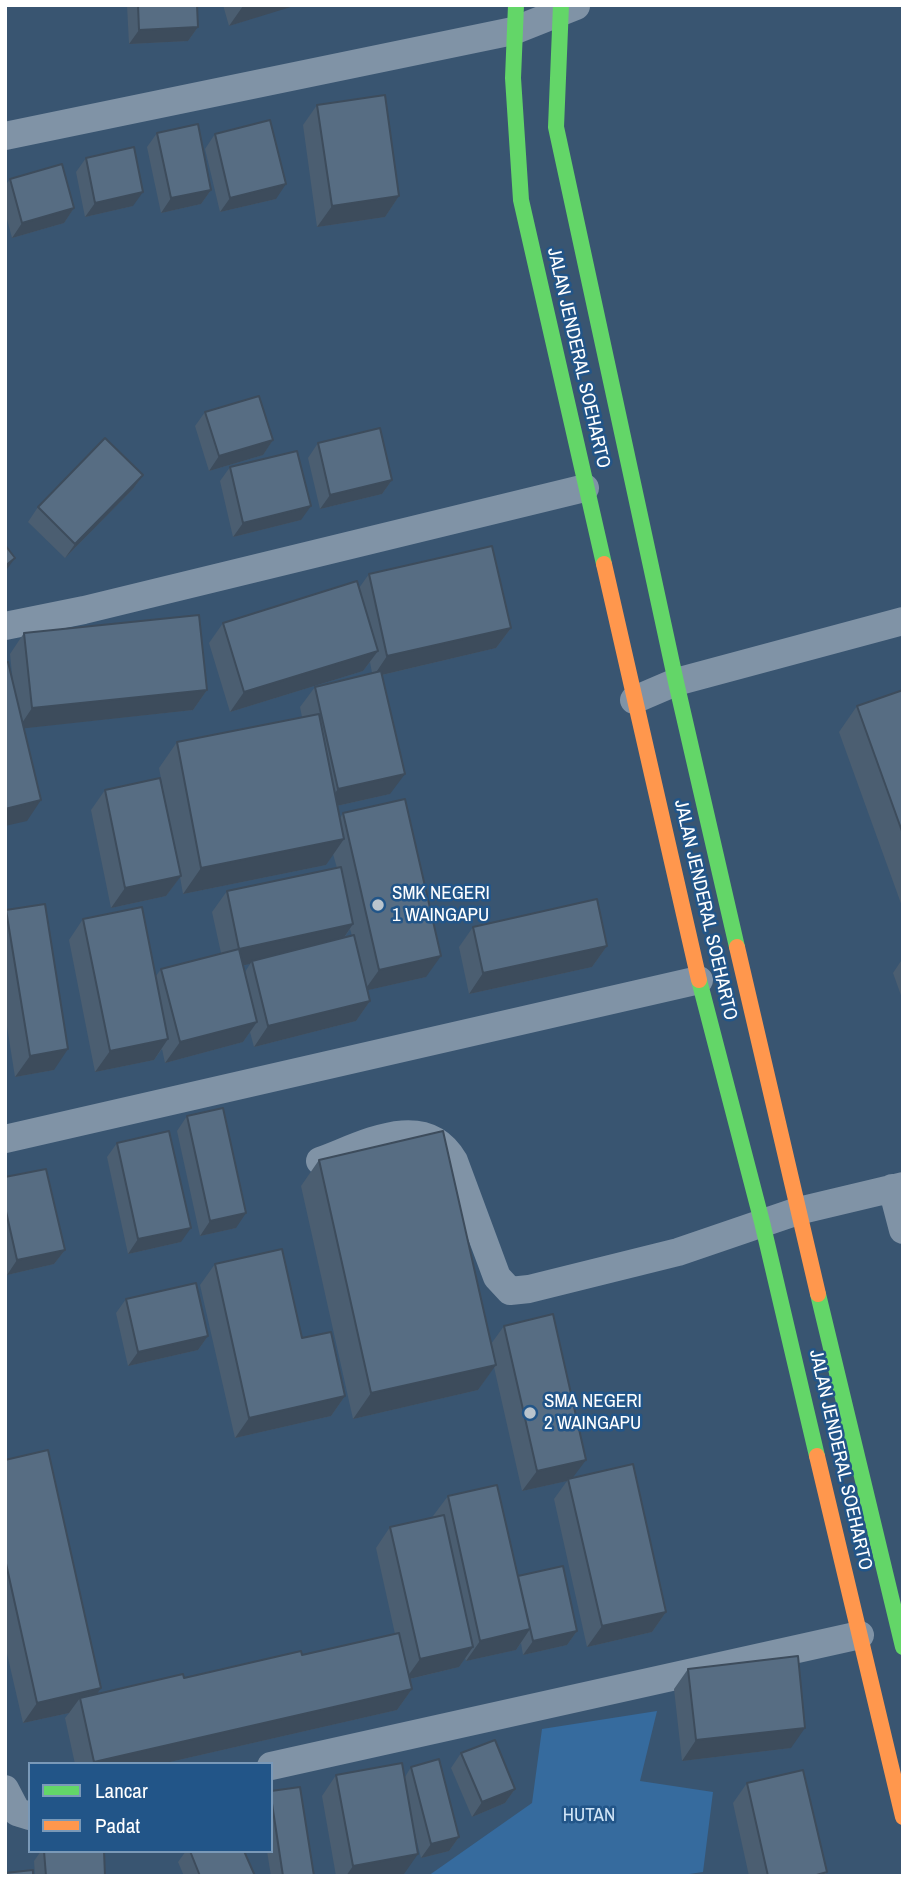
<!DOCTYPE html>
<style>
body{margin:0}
#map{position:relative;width:908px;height:1881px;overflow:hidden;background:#395571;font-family:"Archivo Narrow",sans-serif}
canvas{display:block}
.frame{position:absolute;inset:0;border:7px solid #fff;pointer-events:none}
.legend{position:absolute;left:28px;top:1762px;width:245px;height:91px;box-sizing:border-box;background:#258;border:2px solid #7a99b8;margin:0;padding:9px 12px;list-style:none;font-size:21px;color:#fff}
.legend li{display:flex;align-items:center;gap:14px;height:35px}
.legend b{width:35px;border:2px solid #7a99b8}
</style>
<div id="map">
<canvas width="908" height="1881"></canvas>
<div class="frame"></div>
<ul class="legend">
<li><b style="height:9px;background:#63d668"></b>Lancar</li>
<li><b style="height:9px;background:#ff974d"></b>Padat</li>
</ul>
</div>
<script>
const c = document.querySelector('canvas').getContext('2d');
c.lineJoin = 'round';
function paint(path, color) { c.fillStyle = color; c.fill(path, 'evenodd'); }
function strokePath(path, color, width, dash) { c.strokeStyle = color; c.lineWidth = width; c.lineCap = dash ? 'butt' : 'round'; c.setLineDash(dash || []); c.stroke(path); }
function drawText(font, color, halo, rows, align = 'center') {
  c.font = font + ' "Archivo Narrow",sans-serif'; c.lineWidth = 5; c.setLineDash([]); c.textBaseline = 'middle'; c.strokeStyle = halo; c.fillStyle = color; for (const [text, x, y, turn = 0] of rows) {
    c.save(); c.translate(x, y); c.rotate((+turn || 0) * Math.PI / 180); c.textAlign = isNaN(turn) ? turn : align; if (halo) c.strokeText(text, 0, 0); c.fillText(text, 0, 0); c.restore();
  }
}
const green = new Path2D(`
 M657,1711L640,1781L713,1792L703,1872L675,1876H428L532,1803L542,1729Z`);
const street = new Path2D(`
 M5,136L513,31L576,6
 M5,626L84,610L585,488
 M634,700L676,682L903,621
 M5,1139L699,980
 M320,1161C362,1146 424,1109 454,1161L497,1277L510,1291L529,1289L678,1252L798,1211L903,1186
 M892,1188L903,1230
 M271,1766L860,1635
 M5,1789L17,1812L30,1816`);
const fast = new Path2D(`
 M516,5L513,78L521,200L604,564
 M561,5L556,127L676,682L737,947
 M699,980L762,1222L817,1456
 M818,1294L903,1647`);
const slow = new Path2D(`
 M604,564L699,980
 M737,947L818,1294
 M817,1456L903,1817`);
const wall = new Path2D(`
 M127,5H197L198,27L188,41L129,44Z
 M223,5H295L229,26Z
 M317,105L399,196L385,217L317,227L303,125Z
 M157,133L211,190L201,204L161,213L147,147Z
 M215,134L276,199L220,212L205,149Z
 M86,158L133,206L85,217L76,172Z
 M10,179L74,208L64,223L12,238L5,212V186Z
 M205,412L273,440L263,455L209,471L195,426Z
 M318,443L392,480L382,494L320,509L308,458Z
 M230,467L301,520L233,537L220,481Z
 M143,475L133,489L65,558L28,522L38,507Z
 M369,574L511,628L496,648L382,675L390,794L337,806L340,818L343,813L426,977L368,990L370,1001L356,1021L254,1047L250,1032L243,1042L165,1063L162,1049L154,1060L95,1072L69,940L83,919L156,976L161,969L221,953L212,912L227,891L337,868L333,854L326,865L183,894L180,877L166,896L111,908L91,810L105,790L163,789L159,768L177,742L302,717L300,707L315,687L372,673L370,662L363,671L230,712L209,643L223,623L359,588ZM350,929L352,936L344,938ZM250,964L245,972L243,965Z
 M24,633L207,690L193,710L24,728L27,821L10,654Z
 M903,690V909L839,732L857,706Z
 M6,910L54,1070L15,1077L5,1014V912Z
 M473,927L607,946L592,967L469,994L459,947Z
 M903,958V1001L893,973Z
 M187,1116L236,1228L200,1236L177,1131Z
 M117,1143L181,1242L128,1254L107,1157Z
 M319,1160L491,1344L504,1326L573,1477L666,1612L652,1632L587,1647L554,1499L567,1481L522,1491L494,1367L478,1390L353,1419L301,1186Z
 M5,1177L65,1250L54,1264L7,1275L5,1267Z
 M215,1264L302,1338L345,1396L331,1416L235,1438L200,1285Z
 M126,1299L208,1336L198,1350L128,1366L116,1313Z
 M5,1460L101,1688L97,1694L302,1655L395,1634L376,1548L390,1527L434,1517L433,1516L448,1496L518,1576L577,1631L567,1645L523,1655L521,1643L516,1650L466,1661L465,1658L459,1667L410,1679L412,1689L397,1710L161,1764H75L65,1718L69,1713L23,1723L5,1645Z
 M688,1669L791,1748L682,1761L674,1689Z
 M461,1753L515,1789L505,1803L472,1817L451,1768Z
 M411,1767L459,1837L449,1851L421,1858L414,1830L404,1874L395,1876H336L322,1796L336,1775L405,1777Z
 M747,1783L827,1872L825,1876H749L733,1803Z
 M271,1791L314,1876H271L267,1851H271Z
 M41,1851H104L105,1876H35L34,1861Z
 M186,1851H244L255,1876H184L178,1862Z`);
const shadedWall = new Path2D(`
 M295,5L294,6L229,26L243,6Z
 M198,27L188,41L129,44L139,30Z
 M286,184L276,199L220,212L230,198Z
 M211,190L201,204L161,213L171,198Z
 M143,192L133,206L85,217L95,203Z
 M399,196L385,217L317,227L332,206Z
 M74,208L64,223L12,238L22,223Z
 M273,440L263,455L209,471L219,456Z
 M143,475L133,489L65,558L75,544Z
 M392,480L382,494L320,509L330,495Z
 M311,506L301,520L233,537L243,523Z
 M15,558L5,572V566Z
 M511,628L496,648L373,677L387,656Z
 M378,651L363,671L230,712L244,692Z
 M207,690L193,710L18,729L32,708Z
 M405,774L390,794L323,809L338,789Z
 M41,800L27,821L5,826V809Z
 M344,839L326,865L183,894L201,868Z
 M181,876L166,896L111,908L125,888Z
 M353,924L339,945L252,961L250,964L224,969L239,949Z
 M607,946L592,967L469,994L483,973Z
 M441,956L426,977L364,991L379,970Z
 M370,1001L356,1021L254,1047L268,1026Z
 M257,1022L243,1042L165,1063L180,1042Z
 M168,1039L154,1060L95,1072L110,1051Z
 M68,1049L54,1070L15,1077L30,1056Z
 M246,1213L236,1228L200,1236L210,1221Z
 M191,1228L181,1242L128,1254L138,1239Z
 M65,1250L54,1264L7,1275L17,1260Z
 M208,1336L198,1350L128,1366L138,1352Z
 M496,1365L478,1390L353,1419L371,1393Z
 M345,1396L331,1416L235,1438L249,1418Z
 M586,1460L571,1480L568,1479L567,1481L522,1491L537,1471Z
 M666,1612L652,1632L587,1647L602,1626Z
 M530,1629L516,1650L466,1661L480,1641Z
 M577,1631L567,1645L523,1655L533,1641Z
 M473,1647L459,1667L405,1680L420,1659Z
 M101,1688L87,1709L80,1698L69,1713L23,1723L37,1703Z
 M412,1689L397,1710L161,1764H92L94,1762Z
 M805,1728L791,1748L682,1761L696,1740Z
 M515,1789L505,1803L472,1817L482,1802Z
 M459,1837L449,1851L421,1858L431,1844Z
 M418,1854L404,1874L395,1876H346L353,1866Z`);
const building = new Path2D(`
 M138,5H197L198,27L139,30Z
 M385,95L399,196L332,206L317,105Z
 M270,120L286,184L230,198L215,134Z
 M198,124L211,190L171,198L157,133Z
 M134,147L143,192L95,203L86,158Z
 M62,164L74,208L22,223L10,179Z
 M259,396L273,440L219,456L205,412Z
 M380,428L392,480L330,495L318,443Z
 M105,438L143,475L75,544L38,507Z
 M297,451L311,506L243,523L230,467Z
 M5,545L15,558L5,566Z
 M492,546L511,628L387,656L369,574Z
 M357,581L378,651L244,692L223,623Z
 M199,615L207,690L32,708L24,633Z
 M5,662H8L41,800L5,809Z
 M381,671L405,774L338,789L315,687Z
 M903,690V834L857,706Z
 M319,714L344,839L201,868L177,742Z
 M160,778L181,876L125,888L105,790Z
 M405,799L441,956L379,970L343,813Z
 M341,867L353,924L239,949L227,891Z
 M597,899L607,946L483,973L473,927Z
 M45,904L68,1049L30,1056L6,910Z
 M142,907L168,1039L110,1051L83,919Z
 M354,935L370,1001L268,1026L252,961Z
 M239,949L257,1022L180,1042L161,969Z
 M223,1108L246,1213L210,1221L187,1116Z
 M169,1131L191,1228L138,1239L117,1143Z
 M443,1131L496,1365L371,1393L319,1160Z
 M46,1169L65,1250L17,1260L5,1207V1177Z
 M282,1249L302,1338L331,1332L345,1396L249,1418L215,1264Z
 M196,1283L208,1336L138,1352L126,1299Z
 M553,1314L586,1460L537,1471L504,1326Z
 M48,1450L101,1688L37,1703L5,1559V1460Z
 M633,1464L666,1612L602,1626L568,1479Z
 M497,1485L530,1629L480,1641L448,1496Z
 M444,1515L473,1647L420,1659L390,1527Z
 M563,1566L577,1631L533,1641L518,1576Z
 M399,1633L412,1689L94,1762L80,1698L183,1674L184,1678L301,1651L302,1655Z
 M798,1656L805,1728L696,1740L688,1669Z
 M495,1740L515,1789L482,1802L461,1753Z
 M439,1759L459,1837L431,1844L411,1767Z
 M402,1763L418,1854L353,1866L336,1775Z
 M803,1770L827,1872L813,1876H768L747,1783Z
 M300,1787L314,1876H283L271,1797V1791Z
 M44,1851H104L105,1876H46Z
 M190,1851H244L255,1876H200Z
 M33,1870V1876H5V1873Z`);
const markers = [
 [378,905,7,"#bac4cd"],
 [530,1413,7,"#bac4cd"]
];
const streetNames = [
 ["JALAN JENDERAL SOEHARTO",578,358,77],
 ["JALAN JENDERAL SOEHARTO",705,910,77],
 ["JALAN JENDERAL SOEHARTO",840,1460,77]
];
const poiNames = [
 ["SMK NEGERI",392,894],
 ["1 WAINGAPU",392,916],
 ["SMA NEGERI",544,1402],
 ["2 WAINGAPU",544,1424]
];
const parkNames = [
 ["HUTAN",589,1816]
];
paint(green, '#366b9e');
strokePath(street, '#8093a6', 28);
strokePath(fast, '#63d668', 16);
strokePath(slow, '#ff974d', 16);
paint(wall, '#4b5e71');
paint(shadedWall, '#3d4c5c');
paint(building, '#576d83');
strokePath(building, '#3d4c5c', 2);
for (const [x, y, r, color] of markers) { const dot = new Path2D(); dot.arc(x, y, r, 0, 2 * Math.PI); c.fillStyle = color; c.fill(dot); strokePath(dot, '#258', 2.5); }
drawText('19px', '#fff', '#258', streetNames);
drawText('19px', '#fff', '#258', poiNames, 'left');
drawText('19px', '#d1e5f7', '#258', parkNames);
</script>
